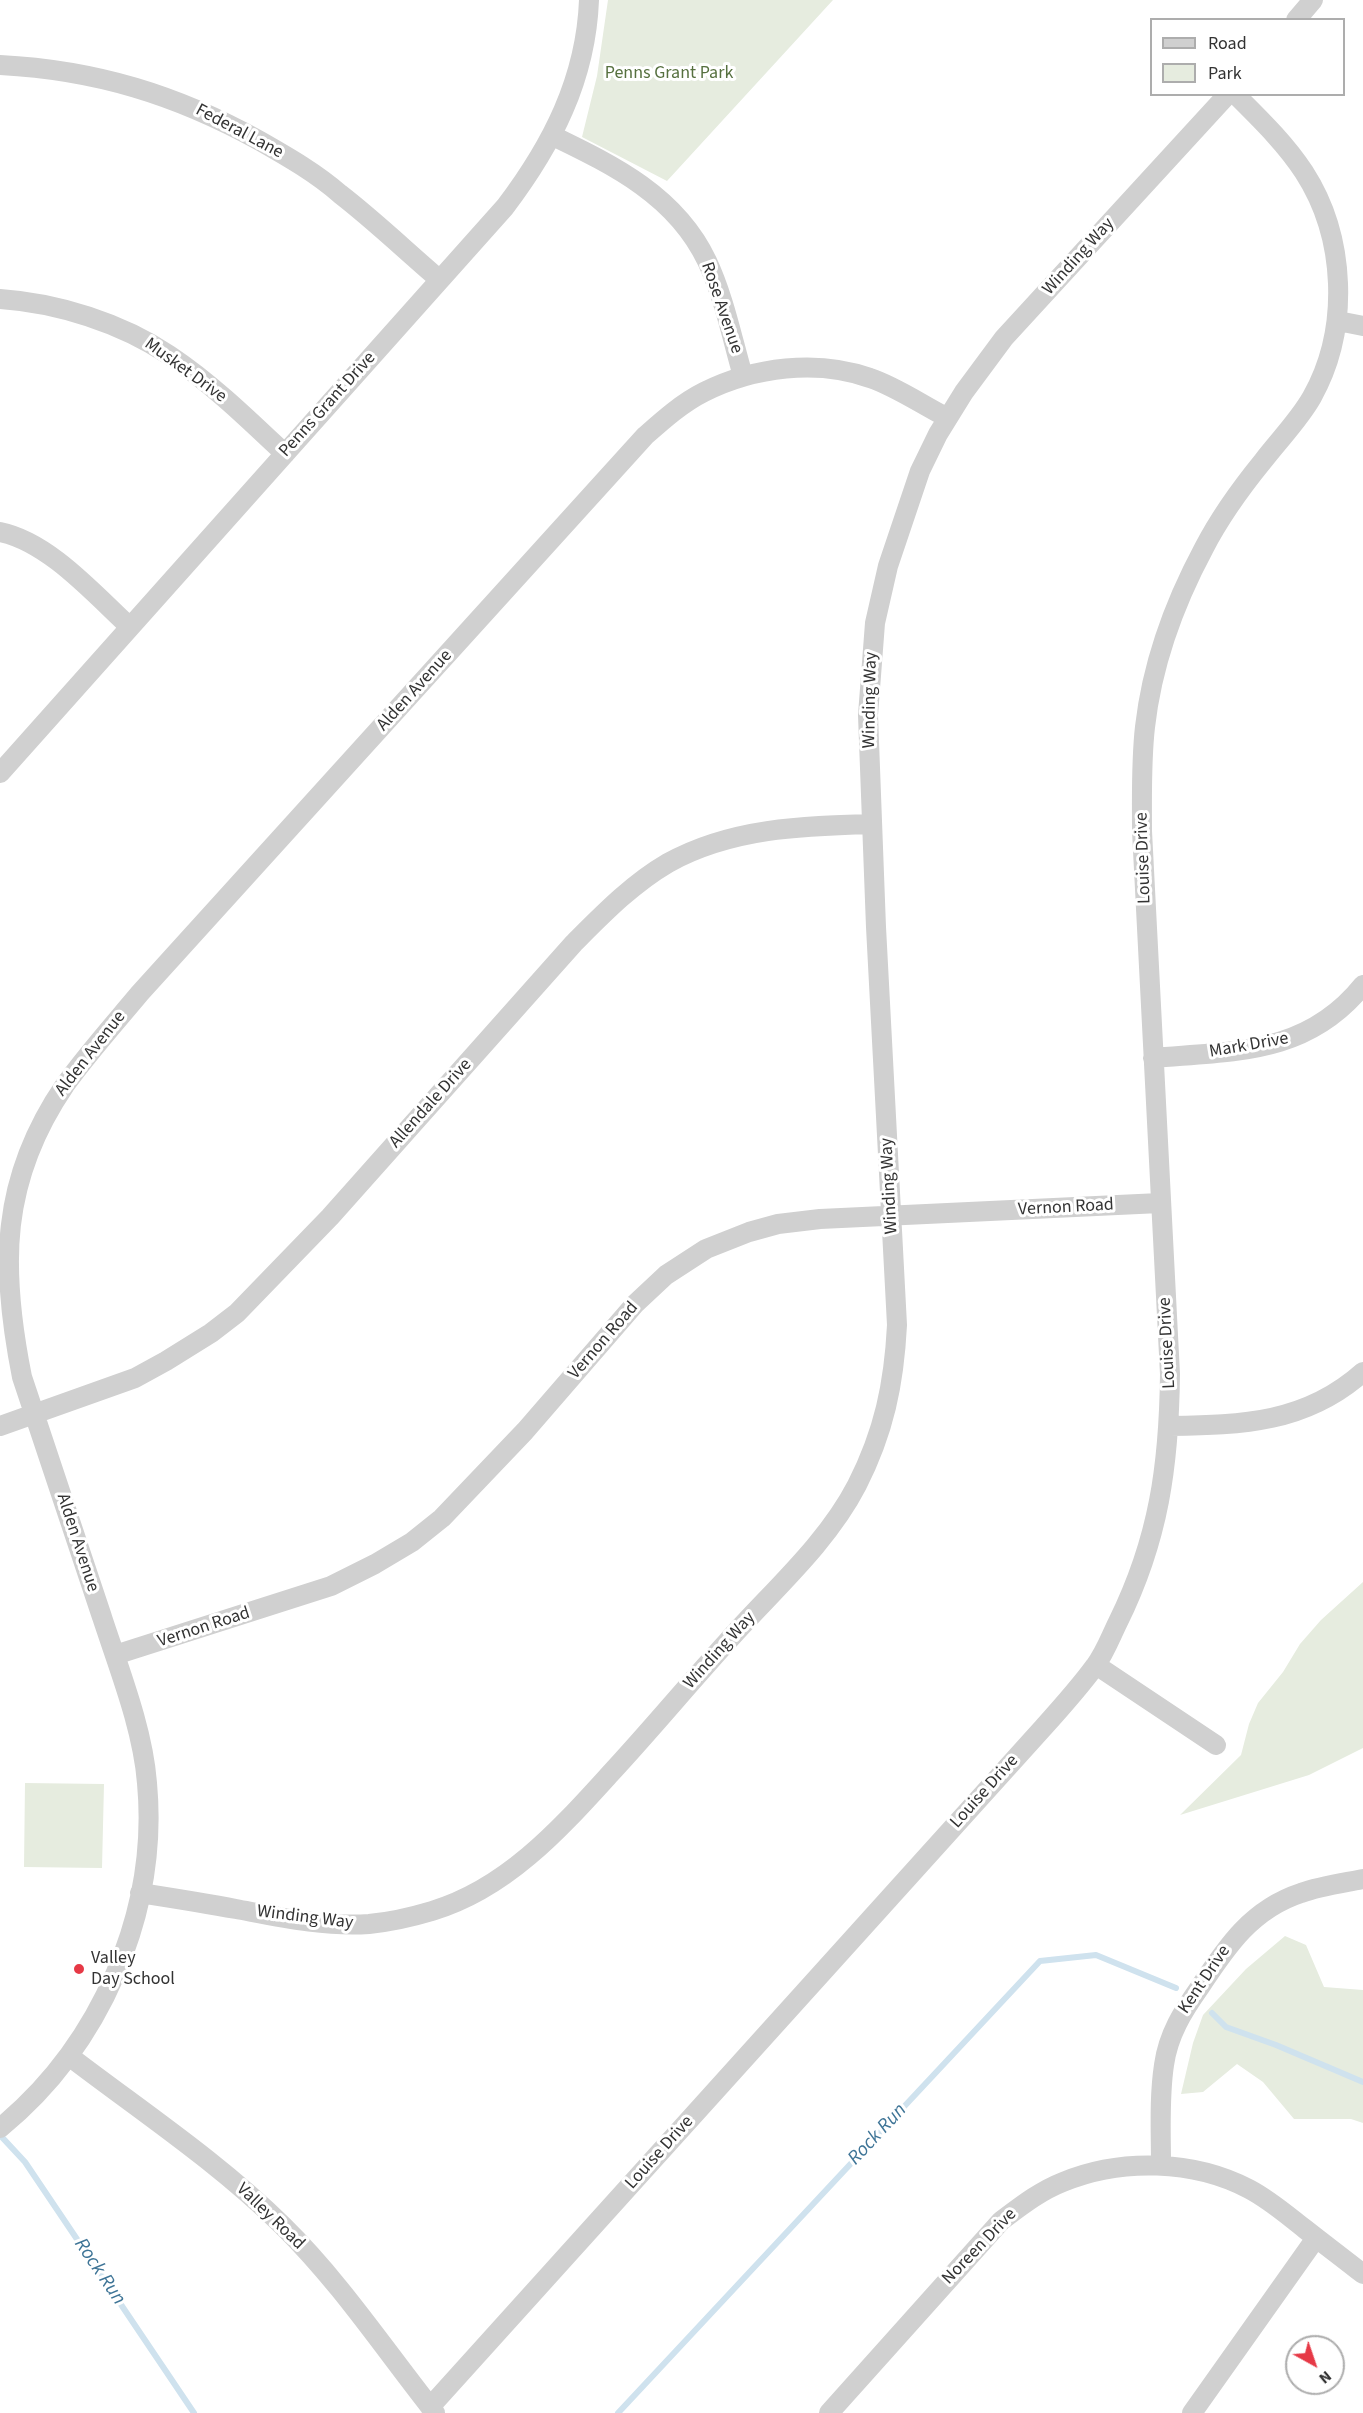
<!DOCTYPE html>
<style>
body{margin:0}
#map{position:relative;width:1363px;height:2413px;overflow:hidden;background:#fff;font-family:"Source Sans 3",sans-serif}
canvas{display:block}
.legend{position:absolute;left:1150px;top:18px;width:195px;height:78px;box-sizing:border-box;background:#fff;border:2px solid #adadad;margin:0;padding:8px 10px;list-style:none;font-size:18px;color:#333}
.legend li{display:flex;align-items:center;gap:12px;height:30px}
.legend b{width:30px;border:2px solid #adadad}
.north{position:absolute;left:1285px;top:2335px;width:60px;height:60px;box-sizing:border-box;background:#fff;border:2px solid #adadad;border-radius:50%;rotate:140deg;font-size:16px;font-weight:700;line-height:24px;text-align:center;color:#333}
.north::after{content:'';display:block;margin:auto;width:21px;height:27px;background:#e63946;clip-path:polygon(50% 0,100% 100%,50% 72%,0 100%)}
</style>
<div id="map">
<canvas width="1363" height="2413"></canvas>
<ul class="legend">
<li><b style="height:8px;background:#d0d0d0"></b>Road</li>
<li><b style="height:16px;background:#e6ecdf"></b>Park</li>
</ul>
<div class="north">N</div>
</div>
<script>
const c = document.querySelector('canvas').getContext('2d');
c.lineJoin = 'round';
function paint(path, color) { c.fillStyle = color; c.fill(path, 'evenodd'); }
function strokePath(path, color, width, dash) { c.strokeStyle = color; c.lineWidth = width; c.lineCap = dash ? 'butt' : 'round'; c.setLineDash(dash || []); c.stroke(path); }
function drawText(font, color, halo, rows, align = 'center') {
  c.font = font + ' "Source Sans 3",sans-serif'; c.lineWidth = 6; c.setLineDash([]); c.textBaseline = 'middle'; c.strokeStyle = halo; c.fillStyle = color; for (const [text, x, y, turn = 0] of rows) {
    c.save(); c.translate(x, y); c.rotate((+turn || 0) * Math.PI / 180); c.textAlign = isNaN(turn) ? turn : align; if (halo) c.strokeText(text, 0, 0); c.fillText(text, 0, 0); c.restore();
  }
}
const green = new Path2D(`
 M608,0H833L667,181L582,137L597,76Z
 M1363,1582V1748L1309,1775L1180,1815L1241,1755L1249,1724L1258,1703L1283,1672L1300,1644L1321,1620Z
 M25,1783L104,1784L102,1868L24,1867Z
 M1285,1936L1306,1945L1324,1987L1363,1990V2123L1351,2119H1294L1263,2082L1237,2064L1203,2092L1181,2094L1193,2043L1203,2015L1246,1969Z`);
const stream = new Path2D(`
 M1212,2013L1226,2027L1276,2045L1363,2082
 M0,2135L25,2162L194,2413
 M618,2413L1040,1961L1096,1955L1176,1988`);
const minor = new Path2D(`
 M1296,20L1313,0
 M0,65C96,70 177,95 260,141C288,157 316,173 340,194C375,221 407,252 440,280
 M553,136C615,166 676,196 707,261C724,297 732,338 743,376
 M0,299C58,303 121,323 169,355C211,383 248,419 285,454
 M1338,321L1363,326
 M0,532C49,542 94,594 130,627
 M0,773L505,207C552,145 586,79 589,0
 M1153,1058C1234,1051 1307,1055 1363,985
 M0,1426L135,1378L166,1361L211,1333L237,1313L330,1217L574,943C603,914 632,884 668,863C731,828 802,826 872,824
 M1170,1426C1242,1425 1306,1423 1363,1372
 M115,1655L331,1586L375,1564L412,1542L442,1518L525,1431L635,1304L666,1275L706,1249L749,1232L778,1224L820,1219L1160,1203
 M1096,1665L1216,1745
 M140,1893C172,1898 204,1903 236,1909C279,1917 324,1927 369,1924C390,1922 412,1917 432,1911C506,1889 559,1830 609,1775C649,1732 687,1686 727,1642C771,1592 826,1545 857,1485C884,1432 894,1384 897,1325L876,927L868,715L875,623L888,566L920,471L938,434L964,392L1004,338L1228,94
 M69,2056C141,2111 218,2162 283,2226C340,2282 385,2350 435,2413
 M0,2128C100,2046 159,1913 147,1783C143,1729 119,1669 102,1617C75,1537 48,1457 22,1377C0,1267 0,1180 65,1085C88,1053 115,1023 140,993L645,436C663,420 682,403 704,392C754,367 817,359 870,378C897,387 922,405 948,418
 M1161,2165C1161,2132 1159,2098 1164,2065C1168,2035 1183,2011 1200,1987C1227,1946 1252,1909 1301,1893C1320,1886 1343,1883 1363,1879
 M430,2407L1042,1729C1060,1709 1079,1688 1095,1666C1105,1653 1111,1636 1118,1622C1159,1539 1169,1465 1170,1374L1142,831C1142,796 1141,762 1145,727C1152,665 1175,602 1204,548C1220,517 1241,488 1263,461C1279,440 1299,420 1312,397C1350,329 1346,237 1304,172C1285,143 1260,119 1235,94
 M829,2413L1001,2221C1021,2206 1040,2191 1063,2182C1121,2158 1194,2160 1249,2189C1270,2200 1287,2215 1305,2229C1324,2244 1344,2259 1363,2274
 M1192,2413L1316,2238`);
const markers = [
 [79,1969,6,"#e63946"]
];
const parkNames = [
 ["Penns Grant Park",669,74]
];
const streetNames = [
 ["Federal Lane",239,132,28],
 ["Winding Way",1079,257,-48],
 ["Rose Avenue",721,308,71],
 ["Musket Drive",185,371,36],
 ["Penns Grant Drive",328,405,-48],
 ["Alden Avenue",415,691,-48],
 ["Winding Way",871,700,-89],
 ["Louise Drive",1144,858,-92],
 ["Mark Drive",1249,1046,-10],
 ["Alden Avenue",91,1054,-52],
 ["Allendale Drive",431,1104,-48],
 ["Winding Way",890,1186,-93],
 ["Vernon Road",1066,1208,-3],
 ["Vernon Road",604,1341,-49],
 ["Louise Drive",1168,1343,-93],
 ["Alden Avenue",77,1543,72],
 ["Vernon Road",204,1628,-18],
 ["Winding Way",720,1651,-48],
 ["Louise Drive",985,1792,-48],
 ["Winding Way",305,1918,7],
 ["Kent Drive",1205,1980,-56],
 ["Louise Drive",660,2153,-48],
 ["Valley Road",270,2217,44],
 ["Noreen Drive",980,2247,-46]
];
const poiNames = [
 ["Valley",91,1959],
 ["Day School",91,1980]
];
const waterNames = [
 ["Rock Run",878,2135,-47],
 ["Rock Run",99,2272,56]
];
paint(green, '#e6ecdf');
strokePath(stream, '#cfe2ee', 6);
strokePath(minor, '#d0d0d0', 20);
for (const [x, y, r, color] of markers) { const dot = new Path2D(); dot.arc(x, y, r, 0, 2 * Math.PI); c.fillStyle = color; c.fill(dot); strokePath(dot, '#fff', 2); }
drawText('18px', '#56703f', '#fff', parkNames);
drawText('18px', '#333', '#fff', streetNames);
drawText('18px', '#333', '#fff', poiNames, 'left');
drawText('italic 20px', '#3f7597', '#fff', waterNames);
</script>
